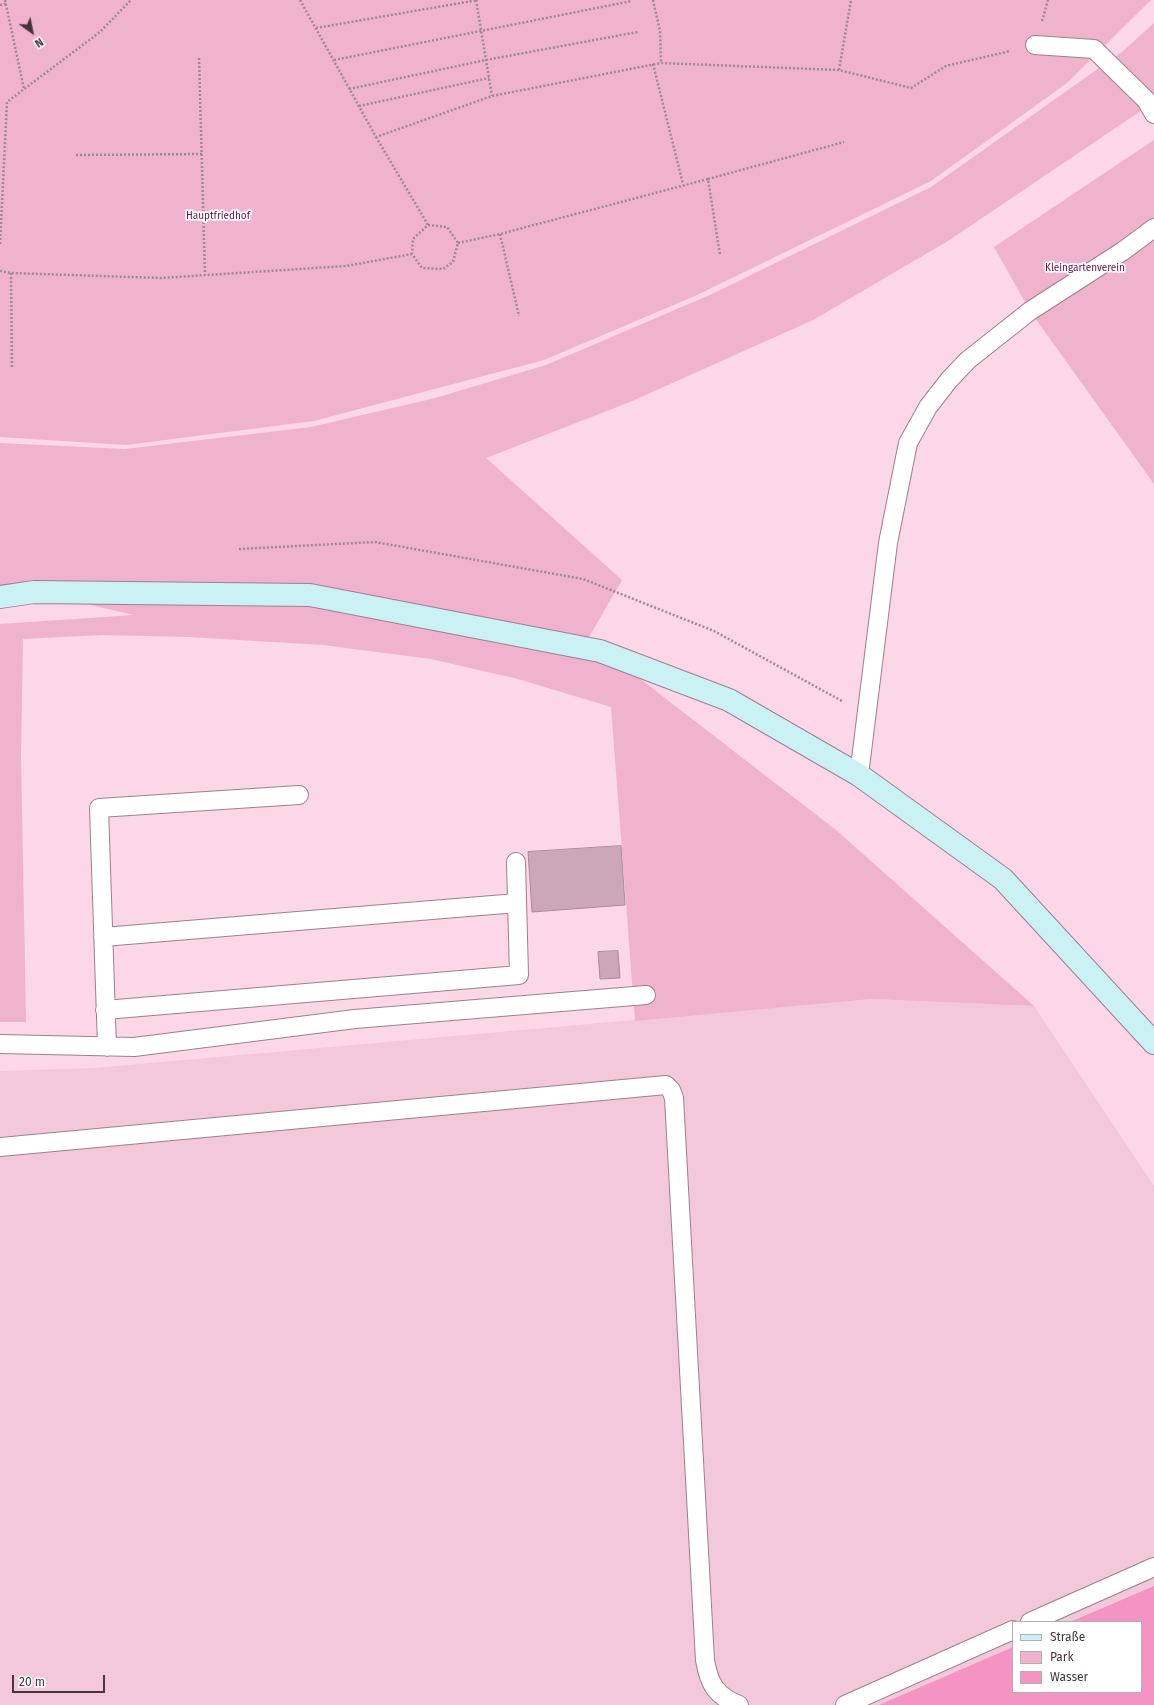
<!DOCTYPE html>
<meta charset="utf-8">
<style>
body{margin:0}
#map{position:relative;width:1154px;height:1705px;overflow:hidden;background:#fcd7e7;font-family:"Fira Sans",sans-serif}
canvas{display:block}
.legend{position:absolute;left:1012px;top:1621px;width:130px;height:72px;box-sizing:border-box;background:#fff;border:1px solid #b4aeb1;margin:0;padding:5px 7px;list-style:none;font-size:12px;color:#43353b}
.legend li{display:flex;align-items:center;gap:8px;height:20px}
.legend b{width:20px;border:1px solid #b4aeb1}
.north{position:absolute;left:12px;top:12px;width:40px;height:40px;-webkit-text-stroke:3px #fff;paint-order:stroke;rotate:147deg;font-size:11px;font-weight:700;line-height:16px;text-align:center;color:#43353b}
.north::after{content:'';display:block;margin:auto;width:14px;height:18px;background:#43353b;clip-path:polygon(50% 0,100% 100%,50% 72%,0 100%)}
.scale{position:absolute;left:12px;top:1675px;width:93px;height:18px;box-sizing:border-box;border:2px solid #43353b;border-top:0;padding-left:5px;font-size:12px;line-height:14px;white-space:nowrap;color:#43353b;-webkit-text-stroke:3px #fff;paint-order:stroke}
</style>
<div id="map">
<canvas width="1154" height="1705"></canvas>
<ul class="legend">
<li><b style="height:5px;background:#caf2f4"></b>Straße</li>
<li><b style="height:11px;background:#f0b3ce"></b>Park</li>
<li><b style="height:11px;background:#f594c3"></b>Wasser</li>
</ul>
<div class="north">N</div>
<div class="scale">20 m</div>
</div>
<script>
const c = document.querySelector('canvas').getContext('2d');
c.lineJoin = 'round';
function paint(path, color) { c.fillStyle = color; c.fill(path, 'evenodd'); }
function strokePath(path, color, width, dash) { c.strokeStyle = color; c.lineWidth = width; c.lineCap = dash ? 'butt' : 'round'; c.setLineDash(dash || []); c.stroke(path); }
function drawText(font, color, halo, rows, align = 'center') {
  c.font = font + ' "Fira Sans",sans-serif'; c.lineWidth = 3.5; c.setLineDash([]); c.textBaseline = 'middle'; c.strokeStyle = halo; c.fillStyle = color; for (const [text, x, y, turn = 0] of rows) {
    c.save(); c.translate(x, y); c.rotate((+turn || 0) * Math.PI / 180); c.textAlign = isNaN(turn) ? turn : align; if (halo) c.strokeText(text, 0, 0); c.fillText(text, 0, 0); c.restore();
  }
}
const built = new Path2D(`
 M871,999L1034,1006L1154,1186V1705H0V1071L94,1068ZM1013,1622H1141V1692H1013Z`);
const green = new Path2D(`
 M0,0H1151L1067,83L931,181L695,296L544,360L314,421L126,445L0,437Z
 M1154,23V102L948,241L813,320L630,402L486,458L622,580L581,651L639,678L836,830L1034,1006L871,999L635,1021L611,707L518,679L431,659L323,645L189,637L102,635L23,639L21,756L26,1022H0V624L134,615L13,587L0,586V443L125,449L311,427L435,398L546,365L712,294L931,187L1123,51Z
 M1154,140V484L1030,311L994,247Z`);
const water = new Path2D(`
 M1154,1586V1705H879L1013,1647V1692H1141V1622H1070Z`);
const building = new Path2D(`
 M621,846L625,905L532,912L528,852Z
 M618,951L620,978L600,979L598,952Z`);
const path = new Path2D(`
 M5,0L24,89
 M300,0L376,137L492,96L661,63L839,70L911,88L946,66L1010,51
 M476,0L492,96
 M653,0L660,31L661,63
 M0,5L6,4
 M1042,21L1048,0
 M316,28L478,0
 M199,58L205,275
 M334,60L632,1
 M653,64L683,184
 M839,70L851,0
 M349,89L486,60L638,32
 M359,106L489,78
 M376,137L428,225
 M76,155L202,154
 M708,179L844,142
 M428,225L447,227L458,243L453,262L443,269L422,268L412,254L413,239Z
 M500,234L519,316
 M458,243L500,234L708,179L720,255
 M0,244L7,102L100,32L131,0
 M0,271L11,273L161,278L346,266L412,254
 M11,273L12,368
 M239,549L375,542L583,579L714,631L842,701`);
const lane = new Path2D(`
 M1035,45L1094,49L1146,100L1154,114
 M859,775L888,543L908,443L928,407L949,380L968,360L1030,311L1123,251L1154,228
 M103,937L517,903
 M105,1010L519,975L516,862
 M0,1044L134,1047L355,1019L646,995
 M107,1047L99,808L299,795
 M0,1147L666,1085L671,1090L674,1098L705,1660C709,1684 716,1696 739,1705
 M1030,1622L1154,1567
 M845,1705L1013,1630`);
const secondary = new Path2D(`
 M0,597L34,592L310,595L600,651L729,700L859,775L1003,879L1154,1043`);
const parkNames = [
 ["Hauptfriedhof",218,216],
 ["Kleingartenverein",1085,268]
];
paint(built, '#f4c8db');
paint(green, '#f0b3ce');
paint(water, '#f594c3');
paint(building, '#cba8b8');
strokePath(building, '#ad8b9a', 1);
strokePath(lane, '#a07f8d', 20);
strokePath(secondary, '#a07f8d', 24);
strokePath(path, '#a28894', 2.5, [2, 2]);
strokePath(lane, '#fff', 18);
strokePath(secondary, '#caf2f4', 22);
drawText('10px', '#650f42', '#fff', parkNames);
</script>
